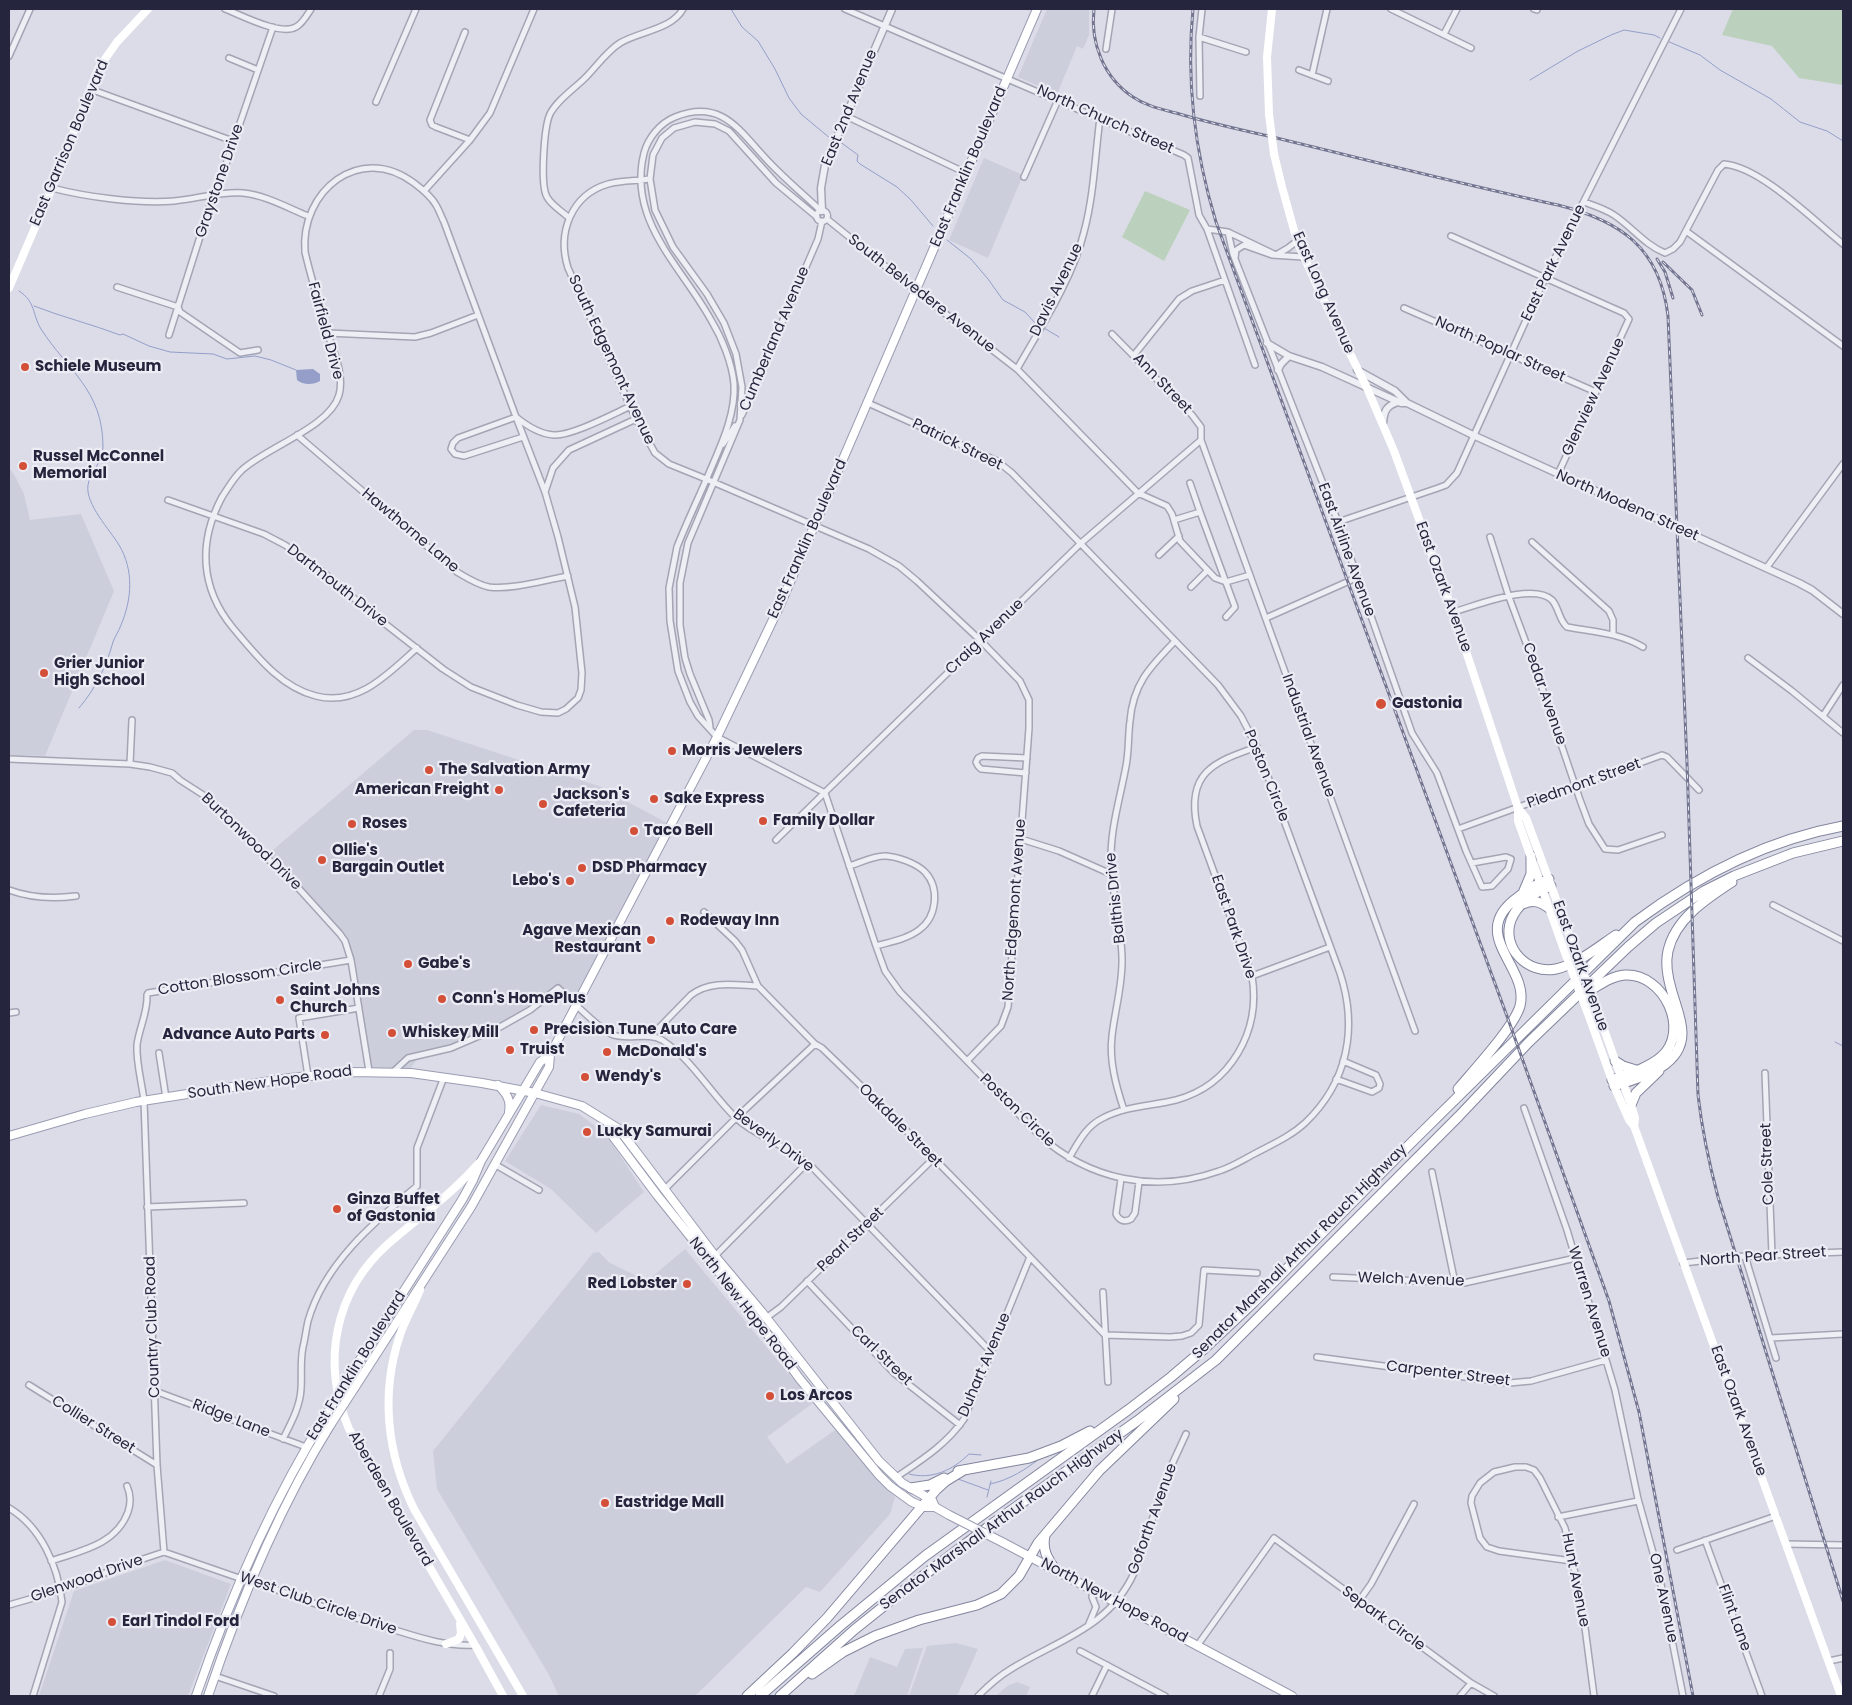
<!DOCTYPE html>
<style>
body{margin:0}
#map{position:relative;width:1852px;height:1705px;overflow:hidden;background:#dbdce7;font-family:Poppins,sans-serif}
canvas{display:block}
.frame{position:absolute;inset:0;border:10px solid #25263d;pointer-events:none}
</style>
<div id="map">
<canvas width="1852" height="1705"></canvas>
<div class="frame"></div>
</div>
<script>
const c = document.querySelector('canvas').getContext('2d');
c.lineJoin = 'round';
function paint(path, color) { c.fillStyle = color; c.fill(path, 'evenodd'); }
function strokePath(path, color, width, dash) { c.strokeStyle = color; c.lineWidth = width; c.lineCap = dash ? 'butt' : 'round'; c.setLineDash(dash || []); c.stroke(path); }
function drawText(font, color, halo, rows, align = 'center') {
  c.font = font + ' Poppins,sans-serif'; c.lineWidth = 4.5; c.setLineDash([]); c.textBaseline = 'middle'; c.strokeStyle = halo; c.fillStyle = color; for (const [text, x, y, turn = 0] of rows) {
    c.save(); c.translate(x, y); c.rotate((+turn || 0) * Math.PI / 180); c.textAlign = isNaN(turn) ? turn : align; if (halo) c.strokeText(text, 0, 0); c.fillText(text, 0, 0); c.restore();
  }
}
const built = new Path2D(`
 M1047,9H1089V35L1083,49L1077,46L1057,94L1018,77Z
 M984,158L1023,175L988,258L949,240Z
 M9,468L15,476L24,494L30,520L81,514L114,591L45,756L9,755Z
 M414,730H427L620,793L626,801L671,825L577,1005L558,988L530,1010L473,1040L424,1055L415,1062L407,1073L369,1071L351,960L335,928L267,855Z
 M541,1105L579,1114L606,1134L644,1192L596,1233L551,1189L505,1161Z
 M685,1249L813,1403L767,1437L787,1464L835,1430L895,1497L890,1514L820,1592L806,1587L695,1696H559L548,1673L437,1489L433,1451L593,1253L599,1252L610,1263L647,1281Z
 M165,1560L231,1584L188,1696H39L74,1591Z
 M956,1643L978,1649L957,1696H909L927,1646Z
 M923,1648L907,1696H854L870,1657L897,1667L905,1649Z
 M1017,1682L1030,1687L1026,1696H996L1007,1686Z`);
const green = new Path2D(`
 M1733,9H1843V85L1799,78L1772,46L1722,35Z
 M1145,191L1190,210L1164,261L1122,237Z`);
const water = new Path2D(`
 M313,369L320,374V381C313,385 303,385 297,380L296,370Z`);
const stream = new Path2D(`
 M731,9L742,27L758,41L775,69L789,98L801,114L831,139
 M1667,41L1700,55L1720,70L1771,99L1800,122L1827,131L1843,141
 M1530,80L1578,51L1611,35L1624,30L1654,35L1660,38
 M839,141L858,155L857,161L860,164L897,187L911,200L933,226
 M947,240L971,259L988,279L1003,300L1025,312L1037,325
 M19,291C36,302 32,314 41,329C68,371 103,390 103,447C103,461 89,475 88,485C85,504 110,530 119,545C134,570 132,599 121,625C119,631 115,636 113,642C106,667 96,688 79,708
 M34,306C62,317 91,324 120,335L123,334L149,346L170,352L213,354L227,359L255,356L271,360L296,370
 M1044,328L1059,337
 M1835,1042L1843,1046
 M909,1474C932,1480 953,1470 969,1454L981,1455
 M958,1479L988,1490
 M990,1484C1010,1480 1026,1469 1042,1457
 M987,1497L991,1481`);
const minor = new Path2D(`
 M225,9C241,15 280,36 296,27C303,23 307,15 311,9
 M845,9L1184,155L1188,158L1199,215L1207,229L1255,365
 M1391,9L1471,48
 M1534,9L1537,10
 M465,32L430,120L432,125L436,127L470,140
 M1444,34L1457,9
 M1199,37L1246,52
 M1106,49L1112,9
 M9,56L30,9
 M229,58L258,70
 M1299,70L1328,81
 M1312,75L1327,9
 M90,89L233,141
 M1200,96L1199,37L1202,9
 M376,102L416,9
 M846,116L966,173
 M1024,177L1058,100
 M650,179C636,181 621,180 608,184C571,195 557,233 568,268L636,419L655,453L669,464L706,479L869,549L899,566L917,581L981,641L1020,681L1029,700V728L1008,1007L1001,1026L967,1061
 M52,188C86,197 139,204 174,201C196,199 222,191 243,193C265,195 288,208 308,216
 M424,191L470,140L490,113L534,9
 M1584,202C1595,206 1605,209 1614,215C1632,227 1645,245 1665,253L1673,249L1680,242L1718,170L1724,164C1761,167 1814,221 1843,244
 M816.5 216a5.5 5.5 0 1 1 11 0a5.5 5.5 0 1 1-11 0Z
 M821,211C803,194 785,179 768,161C740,132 723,98 675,117C660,123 648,138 644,153C627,221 682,267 711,320C722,338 732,363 734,384C736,416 719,449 707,478C697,501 686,524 677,547L669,588L670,621L678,671L690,702L698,716L717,737L825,793
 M569,218C562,211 552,206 547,197C540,185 544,127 550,114C557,100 574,89 585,78C596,67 607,51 620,43C640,31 671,30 683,9
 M827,219L916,291L1017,369L1138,493L1167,506L1172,514L1180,541L1215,578L1226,582L1250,575
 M1207,229L1228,232L1276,255L1288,248L1297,241
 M1686,231L1843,346
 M1228,232L1233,254L1338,522L1412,733L1437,773L1466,851L1482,887L1492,886L1508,869L1511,859L1506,857L1472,863
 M1451,236L1624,313L1629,319L1558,474
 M1235,258L1236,250L1244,245L1272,255L1303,257
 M117,287L178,307L180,312L240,353L258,350
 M1404,308L1596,392
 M328,333L415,337L431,333L478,315
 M1112,334L1192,415L1201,427V440L1415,1031
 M169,335L210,205L215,196L273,27
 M1134,355L1179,299L1192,291L1225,280
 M1017,369C1041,327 1073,278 1084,232C1094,195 1095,156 1100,118
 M742,415L818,239L822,221
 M297,435L457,572C467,578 478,585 489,587C513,590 544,580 568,576
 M523,437L464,456L455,454L451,449L453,443L458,438L516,417L545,492
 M723,444L735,426
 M168,500L264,534L285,545L322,571L370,612L443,669L471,687L517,705L541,712L558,713L566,709L578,698L581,690L582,673L575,607L558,537L545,492L553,468L569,450L636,419
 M1200,512L1235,607L1226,617
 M1174,520L1200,512L1190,483
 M1338,522L1438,488L1446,485L1457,473L1545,278L1681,9
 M1490,537L1509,597L1535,667L1580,800L1589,824L1605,849L1618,850L1662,835
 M1532,542L1609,611L1613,620V634
 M1159,555L1179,536
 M1767,567L1843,464
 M1191,587L1207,571
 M1453,612C1476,606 1533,582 1552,600C1559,608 1559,620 1567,627C1595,632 1619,633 1643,647
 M1266,618L1356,578
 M417,648C389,673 358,707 316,696C280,687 256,655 233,628C200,588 198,542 222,497C228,488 234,477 242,470C267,447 330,427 339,395C345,373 332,349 326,328C319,303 311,278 305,252C300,191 360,142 414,183C422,189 431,196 436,205C439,210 441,216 444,222L516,417C527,426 539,434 554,435C572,436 613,414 631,406
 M1748,658L1792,691L1843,733
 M1823,716L1843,685
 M710,727L709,720L690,674L685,658L680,625V583L688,543L740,420L742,387L736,354L724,323L707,294L673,247L655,210L650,179L653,155L662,138L674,128L695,122L715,124L729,131L776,183L817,217
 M9,759L130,764L150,767L172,773L180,780L208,798L265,857L282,870L340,934L345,941L351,960L369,1071
 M130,764L132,720
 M1026,773L981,769L978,766L976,762L978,758L982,756L1027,758
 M825,793L876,946L885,971L900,992L1039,1135C1089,1180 1155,1194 1219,1171C1232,1167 1244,1159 1256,1153C1273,1144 1291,1136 1305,1123C1348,1082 1358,1028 1340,973L1257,747L1241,716L1218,685L1012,473L997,461L868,403
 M1458,829L1662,755L1667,757L1699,790
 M1021,839L1059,851L1111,874
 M776,840L1081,543L1201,440
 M849,866C860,863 875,855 886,856C898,857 916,863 925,872C940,888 937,917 919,930C907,939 890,942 876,946
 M9,890C31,898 53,899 76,896
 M1773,905L1843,941
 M704,912L735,941L742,950L758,986L815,1044L822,1048C919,1141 1012,1238 1105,1335L1170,1337L1182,1336L1191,1333L1199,1325L1204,1270L1257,1273
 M1252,976L1330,947
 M9,1013L16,1012
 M651,1036L691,995C710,980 736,985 758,986
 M159,1053L166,1098
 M393,1072L408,1058L451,1048L500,1027L530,1010L558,988C569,998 601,1031 613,1035C629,1040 648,1032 662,1040C693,1060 710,1093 736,1118C751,1132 770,1139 788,1150C797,1155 805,1162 813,1168L991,1352
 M1765,1073L1772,1255
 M308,1076L299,1018L359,1008
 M1336,1079L1372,1092L1379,1088L1380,1084L1376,1075L1343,1061
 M1524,1108L1567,1230L1615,1390L1638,1499L1659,1574L1683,1696
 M1124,1110C1116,1086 1109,1061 1112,1036C1115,1009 1123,984 1122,957C1121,925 1112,894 1111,863C1110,829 1120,799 1126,766C1129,751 1128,736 1130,721C1133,683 1151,666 1175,641
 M1069,1158C1078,1143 1086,1126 1103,1118C1125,1106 1152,1106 1176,1100C1231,1085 1261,1031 1252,976L1197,826C1186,773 1213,762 1257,747
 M496,1165L539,1190
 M1432,1172L1455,1283
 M1121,1179L1116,1214C1119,1220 1124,1223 1131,1219L1135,1213L1139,1182
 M665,1189L736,1118L815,1044
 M147,1207L244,1203
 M715,1256L807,1163
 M1745,1256L1776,1358
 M1683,1263L1745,1256L1843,1252
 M1333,1277L1464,1283L1576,1258
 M807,1281L894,1373L960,1425
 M1103,1292L1108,1382
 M766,1318L781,1307L933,1159
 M1771,1338L1843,1334
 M1317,1357L1509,1383L1531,1381L1606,1360
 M29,1385L157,1465
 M155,1391L306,1447
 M283,1439C291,1423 300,1407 301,1389C302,1375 300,1361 303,1347C305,1339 306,1330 308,1321C324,1264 373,1223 417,1186V1148L444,1077
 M895,1478C920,1461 946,1445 964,1419L1030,1257
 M9,1508C41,1527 58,1566 62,1602L33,1696
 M1558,1517L1638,1501
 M1705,1540L1762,1696
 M1786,1544L1843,1545
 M1677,1550L1776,1516
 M164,1552L157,1465L144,1101C142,1083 136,1063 137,1045C139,1028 148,1012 147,995L148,993L351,960
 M164,1552L242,1579L251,1580C295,1597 339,1613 385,1627C415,1636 444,1647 475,1645
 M51,1561C80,1551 116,1545 128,1512C131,1503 131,1495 127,1486
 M1572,1561L1499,1551L1487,1547L1480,1538L1471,1503L1472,1496L1480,1483L1494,1472L1515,1467H1526L1534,1470L1540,1478L1565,1528L1582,1605L1594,1696
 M1359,1601L1371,1584L1414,1504
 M9,1605L61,1590L131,1563L164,1552
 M1088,1626L1096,1607L1092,1597L1093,1589
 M1197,1646L1274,1538L1471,1683L1494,1696
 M1080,1651L1165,1696
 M1829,1661L1843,1658
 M215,1676L274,1696
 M379,1696L390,1669V1653
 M978,1696C988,1686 999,1676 1011,1669C1058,1640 1109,1628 1134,1573L1168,1473L1186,1434
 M1092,1696L1107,1665
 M1460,1696L1471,1683`);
const tertiary = new Path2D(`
 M822,211L821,188L825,165L892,9
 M1267,343L1289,356L1322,367L1401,403H1407
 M1278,370L1281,364L1289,356
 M1357,370L1395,391L1407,403L1475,436L1799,583L1812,590L1843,614
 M1383,423C1384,411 1386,406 1398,402`);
const secondary = new Path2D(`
 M1269,114L1267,57L1272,9
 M1274,154L1282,187L1297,241L1319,290L1367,388L1394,451L1453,612L1518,808V821L1564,950
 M9,288L52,188L98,69L117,42L148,9
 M1518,808L1526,818L1573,945
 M1595,1004L1631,1105L1635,1118L1634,1126
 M1587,1011L1614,1086L1629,1120L1634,1126L1841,1696
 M479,1163C452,1194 419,1217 388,1244C334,1292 321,1363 349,1429L475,1645L503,1696
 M420,1290C414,1305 405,1320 400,1335C380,1394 387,1454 414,1509L523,1696
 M446,1644L459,1639L461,1633L460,1624`);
const primary = new Path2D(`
 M498,1085C507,1094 511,1100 509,1112
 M608,1124L609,1131L657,1195L755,1317L799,1378L879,1475L890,1486L912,1502L924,1507H935L949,1515
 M9,1136L85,1114L136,1102L290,1078L351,1072L411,1073L482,1083L535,1093L582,1106L619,1129L715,1256L761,1311L879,1461L902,1483L932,1500L935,1507
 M349,1377L462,1200L473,1180L481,1161L540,1062L550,1055
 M355,1387L471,1207L549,1067L550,1055L717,737L781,603L1037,9
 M1002,1542L1292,1696
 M196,1696C230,1597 272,1501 328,1412
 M208,1696C240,1601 278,1509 331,1424`);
const motorway = new Path2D(`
 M1551,886C1535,892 1518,903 1511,920C1501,948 1528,975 1556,969C1578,964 1598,947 1616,935
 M1523,893L1531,874V856
 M1523,904C1534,899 1541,902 1550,909
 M1584,994C1597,987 1610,976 1625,975C1664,973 1691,1031 1661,1057C1648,1068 1628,1074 1612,1080
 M1615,1061L1623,1066L1636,1070
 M1614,1086C1640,1078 1682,1067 1682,1033C1682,1020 1676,1006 1672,992C1668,979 1665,964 1668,951C1675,919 1706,899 1732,882
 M1458,1089C1473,1071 1514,1027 1520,1006C1530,968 1470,937 1513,901C1524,892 1536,884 1549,879
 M1631,1105L1636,1093L1659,1071
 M958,1471L1029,1458L1061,1446L1090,1431
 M911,1488L930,1485L944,1478
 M1045,1535C1042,1549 1047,1559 1056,1570
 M812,1674L843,1652L875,1636L919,1620L977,1605L1001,1594L1019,1576L1038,1543L1099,1471L1174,1399
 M747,1696L793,1653L827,1618L936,1490L946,1481L964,1470
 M760,1696L840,1626L925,1556L1128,1410L1171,1377L1204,1349L1254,1302L1412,1142L1635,922C1697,876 1766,840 1843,826
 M780,1696L854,1630L899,1594L992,1524L1137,1421L1216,1360L1459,1116L1529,1042L1628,947L1656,923L1704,891L1734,876L1793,853L1843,841`);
const rail = new Path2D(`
 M1094,9C1090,43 1104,78 1133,97C1146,106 1161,109 1176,113C1206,122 1237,129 1268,136C1364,159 1461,184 1558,205C1621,221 1660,248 1668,316L1687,763L1698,1095C1702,1130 1709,1163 1718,1197L1843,1601
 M1193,9C1186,81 1195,153 1216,222L1508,1019L1609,1301L1639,1412L1693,1696
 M1657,259L1665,272L1673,298
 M1663,262L1692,290L1702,315`);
const secondaryBridge = new Path2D(`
 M1269,114L1274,154
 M1573,945L1595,1004
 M1564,950L1587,1011`);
const primaryBridge = new Path2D(`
 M328,1412L349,1377
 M331,1424L355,1387
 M949,1515L1002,1542`);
const markers = [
 [25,367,5,"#d44f38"],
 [23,466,5,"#d44f38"],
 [44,673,5,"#d44f38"],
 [1381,704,6,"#d44f38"],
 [672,751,5,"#d44f38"],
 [429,770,5,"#d44f38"],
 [499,790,5,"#d44f38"],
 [654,799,5,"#d44f38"],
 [543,804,5,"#d44f38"],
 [763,821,5,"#d44f38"],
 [352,824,5,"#d44f38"],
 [634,831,5,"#d44f38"],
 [322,860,5,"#d44f38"],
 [582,868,5,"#d44f38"],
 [570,881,5,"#d44f38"],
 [670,921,5,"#d44f38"],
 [651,940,5,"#d44f38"],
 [408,964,5,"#d44f38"],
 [442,999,5,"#d44f38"],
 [280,1000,5,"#d44f38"],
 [534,1030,5,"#d44f38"],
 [392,1033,5,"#d44f38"],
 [325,1035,5,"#d44f38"],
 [510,1050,5,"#d44f38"],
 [607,1052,5,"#d44f38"],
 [585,1077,5,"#d44f38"],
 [587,1132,5,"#d44f38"],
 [337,1209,5,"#d44f38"],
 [687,1284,5,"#d44f38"],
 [770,1396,5,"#d44f38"],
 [605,1503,5,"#d44f38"],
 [112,1622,5,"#d44f38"]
];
const streetNames = [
 ["East 2nd Avenue",850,108,-68],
 ["North Church Street",1105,120,24],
 ["East Garrison Boulevard",70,143,-67],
 ["East Franklin Boulevard",969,167,-67],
 ["Graystone Drive",220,181,-71],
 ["East Park Avenue",1554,263,-64],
 ["Davis Avenue",1057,290,-64],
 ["East Long Avenue",1323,293,66],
 ["South Belvedere Avenue",921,294,38],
 ["Fairfield Drive",325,331,75],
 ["Cumberland Avenue",775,339,-67],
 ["North Poplar Street",1500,350,24],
 ["South Edgemont Avenue",611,360,65],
 ["Ann Street",1162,384,46],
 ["Glenview Avenue",1594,397,-65],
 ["Patrick Street",957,445,26],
 ["North Modena Street",1627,506,24],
 ["Hawthorne Lane",410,531,40],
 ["East Franklin Boulevard",808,539,-66],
 ["East Airline Avenue",1346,550,70],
 ["Dartmouth Drive",337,586,38],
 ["East Ozark Avenue",1443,587,70],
 ["Craig Avenue",985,637,-44],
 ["Cedar Avenue",1544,694,71],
 ["Industrial Avenue",1308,736,70],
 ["Poston Circle",1266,776,68],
 ["Piedmont Street",1584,784,-20],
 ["Burtonwood Drive",251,842,44],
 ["Balthis Drive",1116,898,-96],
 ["North Edgemont Avenue",1015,910,-86],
 ["East Park Drive",1233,927,71],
 ["East Ozark Avenue",1580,966,70],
 ["Cotton Blossom Circle",240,978,-9],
 ["South New Hope Road",270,1083,-8],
 ["Poston Circle",1017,1111,44],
 ["Oakdale Street",900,1126,45],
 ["Beverly Drive",773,1141,36],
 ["Cole Street",1768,1164,-92],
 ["Pearl Street",851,1240,-44],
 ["Senator Marshall Arthur Rauch Highway",1300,1252,-45],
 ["North Pear Street",1763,1257,-4],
 ["Welch Avenue",1411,1280,2],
 ["Warren Avenue",1589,1302,73],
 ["North New Hope Road",742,1304,52],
 ["Country Club Road",153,1327,-92],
 ["Carl Street",881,1356,44],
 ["Duhart Avenue",985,1365,-67],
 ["East Franklin Boulevard",357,1366,-58],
 ["Carpenter Street",1448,1374,7],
 ["East Ozark Avenue",1738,1411,70],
 ["Ridge Lane",231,1419,21],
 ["Collier Street",93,1425,32],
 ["Aberdeen Boulevard",390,1499,60],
 ["Goforth Avenue",1153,1519,-70],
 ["Senator Marshall Arthur Rauch Highway",1002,1520,-36],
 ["Glenwood Drive",87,1579,-19],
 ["Hunt Avenue",1575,1580,79],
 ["One Avenue",1663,1598,78],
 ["North New Hope Road",1114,1601,28],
 ["West Club Circle Drive",318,1604,19],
 ["Flint Lane",1734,1618,70],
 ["Separk Circle",1383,1619,36]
];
const poiNames = [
 ["Schiele Museum",35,367],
 ["Russel McConnel",33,457],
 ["Memorial",33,474],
 ["Grier Junior",54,664],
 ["High School",54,681],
 ["Gastonia",1392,704],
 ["Morris Jewelers",682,751],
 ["The Salvation Army",439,770],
 ["American Freight",489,790,"right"],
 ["Jackson's",553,795],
 ["Cafeteria",553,812],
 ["Sake Express",664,799],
 ["Family Dollar",773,821],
 ["Roses",362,824],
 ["Taco Bell",644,831],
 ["Ollie's",332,851],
 ["Bargain Outlet",332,868],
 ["DSD Pharmacy",592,868],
 ["Lebo's",560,881,"right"],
 ["Rodeway Inn",680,921],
 ["Agave Mexican",641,931,"right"],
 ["Restaurant",641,948,"right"],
 ["Gabe's",418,964],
 ["Saint Johns",290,991],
 ["Church",290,1008],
 ["Conn's HomePlus",452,999],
 ["Precision Tune Auto Care",544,1030],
 ["Whiskey Mill",402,1033],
 ["Advance Auto Parts",315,1035,"right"],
 ["Truist",520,1050],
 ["McDonald's",617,1052],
 ["Wendy's",595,1077],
 ["Lucky Samurai",597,1132],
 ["Ginza Buffet",347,1200],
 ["of Gastonia",347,1217],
 ["Red Lobster",677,1284,"right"],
 ["Los Arcos",780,1396],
 ["Eastridge Mall",615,1503],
 ["Earl Tindol Ford",122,1622]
];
paint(built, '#cdcedc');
paint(green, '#bcd1bd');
paint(water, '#949ec9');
strokePath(stream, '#949ec9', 1);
strokePath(minor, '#a4a5b4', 8);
strokePath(tertiary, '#a4a5b4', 9);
strokePath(primary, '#9a9db3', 10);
strokePath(motorway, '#82859e', 11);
strokePath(minor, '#eeeff5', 5);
strokePath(tertiary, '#eeeff5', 6);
strokePath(secondary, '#fff', 8);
strokePath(primary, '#fff', 8);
strokePath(motorway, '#fff', 9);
strokePath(rail, '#747691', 3);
strokePath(rail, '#ebecf4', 1, [4]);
strokePath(primaryBridge, '#9a9db3', 10, []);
strokePath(secondaryBridge, '#fff', 8);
strokePath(primaryBridge, '#fff', 8);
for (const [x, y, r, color] of markers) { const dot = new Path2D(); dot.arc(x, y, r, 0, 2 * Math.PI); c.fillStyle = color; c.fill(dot); strokePath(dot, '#ebecf4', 2); }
drawText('15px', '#25263d', '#ebecf4', streetNames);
drawText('bold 15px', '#25263d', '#ebecf4', poiNames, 'left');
</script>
